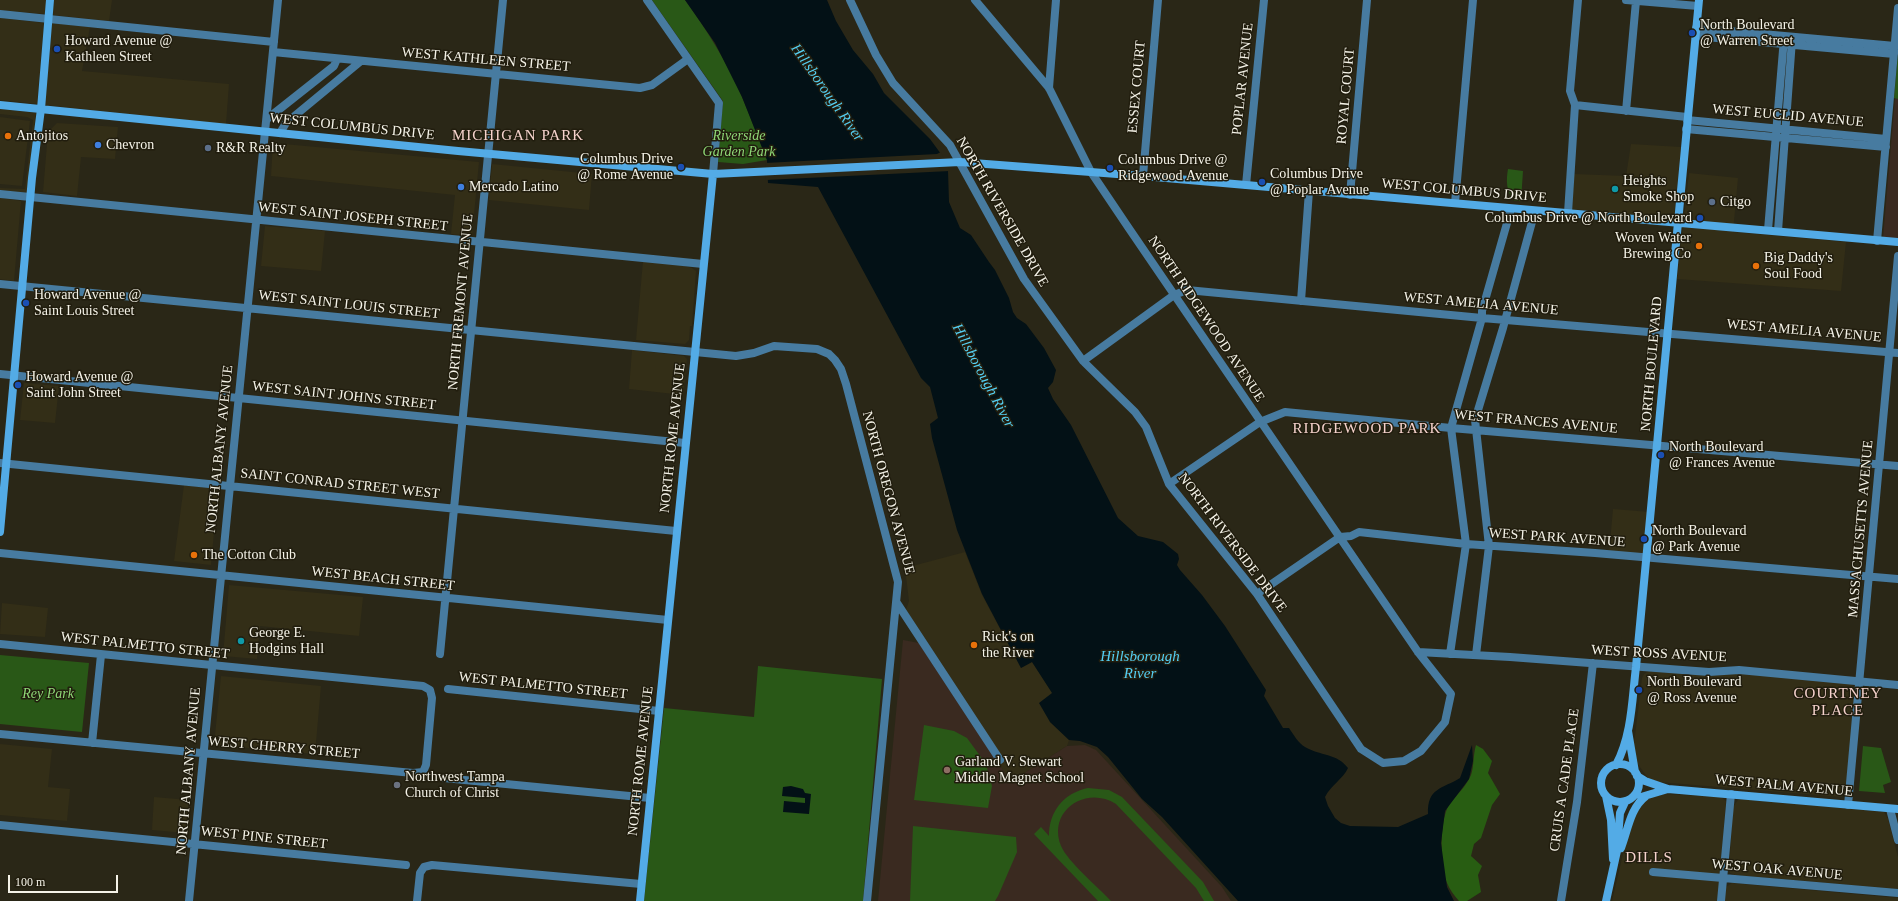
<!DOCTYPE html>
<style>
body{margin:0}
#map{position:relative;width:1898px;height:901px;overflow:hidden;background:#2a2717;font-family:Georgia,serif}
canvas{display:block}
.scale{position:absolute;left:8px;top:875px;width:110px;height:18px;box-sizing:border-box;border:2px solid #f5f3e8;border-top:0;padding-left:5px;font-size:12px;line-height:14px;white-space:nowrap;color:#f5f3e8;-webkit-text-stroke:3px #211d0e;paint-order:stroke}
</style>
<div id="map">
<canvas width="1898" height="901"></canvas>
<div class="scale">100 m</div>
</div>
<script>
const c = document.querySelector('canvas').getContext('2d');
c.lineJoin = 'round';
function paint(path, color) { c.fillStyle = color; c.fill(path, 'evenodd'); }
function strokePath(path, color, width, dash) { c.strokeStyle = color; c.lineWidth = width; c.lineCap = dash ? 'butt' : 'round'; c.setLineDash(dash || []); c.stroke(path); }
function drawText(font, color, halo, rows, align = 'center') {
  c.font = font + ' Georgia,serif'; c.lineWidth = 3; c.setLineDash([]); c.textBaseline = 'middle'; c.strokeStyle = halo; c.fillStyle = color; for (const [text, x, y, turn = 0] of rows) {
    c.save(); c.translate(x, y); c.rotate((+turn || 0) * Math.PI / 180); c.textAlign = isNaN(turn) ? turn : align; if (halo) c.strokeText(text, 0, 0); c.fillText(text, 0, 0); c.restore();
  }
}
const built = new Path2D(`
 M0,0H47L45,14L0,10Z
 M54,0H112L109,21L53,15Z
 M0,18L44,23L37,104L0,100Z
 M52,23L90,27L82,71L229,84L226,124L45,105Z
 M0,109L36,113L27,193L0,190V188L25,189L33,120L27,117L0,114Z
 M0,117L30,121L22,186L0,184Z
 M57,123L118,127L115,159L81,157L77,196L43,192L48,132Z
 M273,143L479,162L472,236L451,234L455,195L271,176Z
 M1631,144L1681,147L1674,218L1572,209L1574,174L1626,176Z
 M492,164L592,174L589,210L489,200Z
 M1689,173L1738,178L1733,232L1846,242L1841,291L1677,279Z
 M0,198L21,201L14,281L0,279Z
 M265,226L325,231L321,271L261,266Z
 M643,261L680,265L692,268L696,271L692,326H690L689,340L685,344L636,340Z
 M632,350L684,356L687,359L683,395L629,389Z
 M24,383L59,386L55,423L20,420Z
 M184,485L218,489L211,565L174,561Z
 M1613,509L1650,512L1646,556L1609,553Z
 M965,552L982,595L1021,668L1032,662L1053,693L1050,722L1069,740L1067,746L1015,779L1007,776L998,763L906,610L909,601L905,568Z
 M229,585L363,597L359,636L260,626L257,659L223,656Z
 M2,603L48,608L45,637L0,634Z
 M1649,671L1730,673L1850,682L1856,690L1846,788L1842,797L1658,782L1648,778L1637,763L1634,744L1642,678L1644,674Z
 M221,676L321,686L315,754L214,745Z
 M0,744L52,749L48,787L70,789L67,821L0,815Z
 M1665,794L1721,797L1726,801L1718,901H1612L1630,824L1641,803L1653,797Z
 M154,797L189,800L185,833L152,830Z
 M1744,799L1884,812L1888,819L1898,857V889L1735,875L1730,873L1729,870L1733,807L1738,800Z
 M1732,883L1898,898V901H1725L1726,887Z`);
const education = new Path2D(`
 M1898,64V240L1883,238Z
 M903,640L919,643L1007,776L1015,779L1067,746L1085,745L1096,750L1222,887L1231,901H878Z`);
const green = new Path2D(`
 M652,0H685C707,30 727,62 742,97C751,118 758,139 767,160L743,164L718,162L723,101Z
 M1898,52V99L1894,98Z
 M1508,169L1523,171L1521,201H1514C1506,190 1506,181 1508,169Z
 M0,655L89,663L82,732L0,724Z
 M758,666L882,679L863,901H644L664,708L754,717Z
 M924,725L954,731L967,738L986,764L992,786L988,808L914,800Z
 M1863,746L1881,748L1891,782L1883,785L1885,793L1859,791Z
 M1088,788L1109,790L1122,797L1203,882L1214,901H1204L1196,888L1116,804C1086,785 1047,811 1061,846C1068,862 1098,887 1111,901H1098L1034,834L1041,827L1049,836C1049,811 1064,793 1088,788Z
 M913,826L1016,837L1017,852L998,896L995,901H910Z`);
const forest = new Path2D(`
 M1476,745L1483,749L1492,761L1488,773L1500,794L1492,805L1481,838L1474,844L1471,856L1482,866L1478,875L1481,892L1467,901H1459C1454,895 1450,890 1447,883C1440,866 1439,821 1449,805C1456,795 1466,787 1471,775C1474,766 1473,755 1476,745Z`);
const water = new Path2D(`
 M685,0H827L836,21L853,50L873,74L884,93L930,139L941,154L948,171L949,202L960,228L971,235L989,262L995,270L1009,298L1013,312L1017,318L1026,324L1044,348L1056,370L1053,382L1048,388L1053,399L1071,425L1118,518L1138,536L1163,542L1178,554L1179,559L1177,565L1180,570L1202,595L1225,626L1266,690L1264,696L1283,728H1289C1293,734 1299,744 1305,747C1320,756 1337,753 1348,768C1343,779 1331,785 1325,797L1328,806L1335,818L1341,823L1350,826L1398,827L1428,814C1427,788 1442,789 1460,778L1472,745L1473,761L1469,779L1445,811L1441,843L1447,887L1454,901H1238L1162,817L1142,799L1108,757L1097,747L1080,741L1069,740L1050,722L1039,703L1052,693L1032,662L1021,668L982,594L957,530L932,438L930,424L938,418L930,387L921,378L818,187L768,183L767,160L742,97L715,43Z
 M791,786L803,789L805,793L811,794L809,814L783,812L784,801L805,803V798L782,796L783,787Z`);
const pier = new Path2D(`
 M941,152L950,171L766,180L765,163L937,154Z`);
const street = new Path2D(`
 M647,0L719,103L713,174
 M850,0L876,55L893,83L950,145L1024,279L1083,361L1135,412L1146,427L1169,484L1257,594L1361,749L1383,763L1404,761L1421,751L1445,722L1451,694L1418,652L1128,227L1091,172L1049,88L975,0
 M1626,0L1698,6
 M0,14L274,42
 M1696,28L1895,46
 M1695,36L1894,54
 M273,52L640,88L652,85L688,59
 M1049,88L1056,0
 M1575,105L1687,117
 M1626,111L1636,1
 M267,119L334,66L337,59
 M1687,120L1886,139
 M1686,129L1886,147
 M280,133L286,123L361,61
 M1143,176L1158,0
 M1246,185L1264,0
 M0,194L703,264
 M1350,195L1367,0
 M1455,203L1473,0
 M1568,213L1575,105L1570,91L1578,0
 M1768,230L1784,38
 M1778,231L1792,40
 M1877,241L1898,8
 M0,284L736,356L754,353L774,346L817,349L829,354L835,360L841,369L846,384L898,582L867,901
 M1301,301L1309,191
 M1083,361L1174,295L1187,290L1482,318L1898,353
 M0,374L685,443
 M0,463L676,531
 M1169,484L1260,422L1285,412L1451,428L1898,466
 M0,553L668,620
 M1257,594L1340,537L1351,536L1359,532L1466,544L1595,553L1898,579
 M897,603L1000,760
 M0,644L423,686L430,690L432,698L426,765L423,772L413,773L0,734
 M1418,652L1510,657L1709,672L1739,670L1898,685
 M440,654L503,0
 M1450,654L1466,544L1451,428L1482,318V311L1511,209
 M1476,655L1489,546L1475,420L1503,328L1535,211
 M448,689L659,711
 M92,743L101,655
 M444,778L650,798
 M1848,805L1898,256
 M1890,809L1898,840
 M0,825L406,865
 M1653,872L1898,893
 M189,901L278,0
 M417,901L420,873L424,867L432,865L641,884
 M1561,901L1577,802L1593,663
 M1721,901L1731,794`);
const secondary = new Path2D(`
 M0,105L458,151L713,174L960,162L1143,176L1898,242
 M0,532L32,178L41,109L50,0
 M1628,731L1635,772
 M1601 783a19 19 0 1 1 38 0a19 19 0 1 1-38 0Z
 M1616,765C1632,735 1632,699 1636,667L1699,0
 M1637,776L1645,781L1668,789L1898,809
 M1606,796L1611,820L1613,859
 M1641,797L1668,789
 M1621,848C1628,830 1630,808 1646,796
 M640,901L713,174
 M1606,901L1617,851L1620,813L1625,802`);
const markers = [
 [1692,33,4,"#1a4fb4"],
 [57,49,4,"#1a4fb4"],
 [8,136,4,"#e8710a"],
 [98,145,4,"#3f7fe0"],
 [208,148,4,"#5c6f8a"],
 [681,167,4,"#1a4fb4"],
 [1110,168,4,"#1a4fb4"],
 [1262,182,4,"#1a4fb4"],
 [461,187,4,"#3f7fe0"],
 [1615,189,4,"#0f9aa8"],
 [1712,202,4,"#5c6f8a"],
 [1700,218,4,"#1a4fb4"],
 [1699,246,4,"#e8710a"],
 [1756,266,4,"#e8710a"],
 [26,303,4,"#1a4fb4"],
 [18,385,4,"#1a4fb4"],
 [1661,455,4,"#1a4fb4"],
 [1644,539,4,"#1a4fb4"],
 [194,555,4,"#e8710a"],
 [241,641,4,"#0f9aa8"],
 [974,645,4,"#e8710a"],
 [1639,690,4,"#1a4fb4"],
 [947,770,4,"#8d6e63"],
 [397,785,4,"#6b7280"]
];
const poiNames = [
 ["North Boulevard",1700,25],
 ["@ Warren Street",1700,41],
 ["Howard Avenue @",65,41],
 ["Kathleen Street",65,57],
 ["Antojitos",16,136],
 ["Chevron",106,145],
 ["R&R Realty",216,148],
 ["Columbus Drive",673,159,"right"],
 ["@ Rome Avenue",673,175,"right"],
 ["Columbus Drive @",1118,160],
 ["Ridgewood Avenue",1118,176],
 ["Columbus Drive",1270,174],
 ["@ Poplar Avenue",1270,190],
 ["Heights",1623,181],
 ["Smoke Shop",1623,197],
 ["Mercado Latino",469,187],
 ["Citgo",1720,202],
 ["Columbus Drive @ North Boulevard",1692,218,"right"],
 ["Woven Water",1691,238,"right"],
 ["Brewing Co",1691,254,"right"],
 ["Big Daddy's",1764,258],
 ["Soul Food",1764,274],
 ["Howard Avenue @",34,295],
 ["Saint Louis Street",34,311],
 ["Howard Avenue @",26,377],
 ["Saint John Street",26,393],
 ["North Boulevard",1669,447],
 ["@ Frances Avenue",1669,463],
 ["North Boulevard",1652,531],
 ["@ Park Avenue",1652,547],
 ["The Cotton Club",202,555],
 ["George E.",249,633],
 ["Hodgins Hall",249,649],
 ["Rick's on",982,637],
 ["the River",982,653],
 ["North Boulevard",1647,682],
 ["@ Ross Avenue",1647,698],
 ["Garland V. Stewart",955,762],
 ["Middle Magnet School",955,778],
 ["Northwest Tampa",405,777],
 ["Church of Christ",405,793]
];
const streetNames = [
 ["WEST KATHLEEN STREET",486,60,5],
 ["POPLAR AVENUE",1243,79,-84],
 ["ESSEX COURT",1137,87,-85],
 ["ROYAL COURT",1346,96,-85],
 ["WEST EUCLID AVENUE",1788,116,5],
 ["WEST COLUMBUS DRIVE",352,127,6],
 ["WEST COLUMBUS DRIVE",1464,191,5],
 ["NORTH RIVERSIDE DRIVE",1002,212,60],
 ["WEST SAINT JOSEPH STREET",353,217,6],
 ["NORTH FREMONT AVENUE",461,302,-85],
 ["WEST AMELIA AVENUE",1481,304,5],
 ["WEST SAINT LOUIS STREET",349,305,6],
 ["NORTH RIDGEWOOD AVENUE",1206,319,56],
 ["WEST AMELIA AVENUE",1804,331,5],
 ["NORTH BOULEVARD",1652,364,-85],
 ["WEST SAINT JOHNS STREET",344,396,6],
 ["WEST FRANCES AVENUE",1536,422,5],
 ["NORTH ROME AVENUE",673,438,-84],
 ["NORTH ALBANY AVENUE",220,449,-84],
 ["SAINT CONRAD STREET WEST",340,484,6],
 ["NORTH OREGON AVENUE",888,493,75],
 ["MASSACHUSETTS AVENUE",1861,529,-85],
 ["WEST PARK AVENUE",1557,538,4],
 ["NORTH RIVERSIDE DRIVE",1232,543,53],
 ["WEST BEACH STREET",383,579,6],
 ["WEST PALMETTO STREET",145,646,6],
 ["WEST ROSS AVENUE",1659,654,3],
 ["WEST PALMETTO STREET",543,686,6],
 ["WEST CHERRY STREET",284,748,5],
 ["NORTH ROME AVENUE",641,761,-84],
 ["NORTH ALBANY AVENUE",189,771,-85],
 ["CRUIS A CADE PLACE",1565,780,-82],
 ["WEST PALM AVENUE",1784,786,5],
 ["WEST PINE STREET",264,838,6],
 ["WEST OAK AVENUE",1777,870,5]
];
const parkNames = [
 ["Riverside",739,136],
 ["Garden Park",739,152],
 ["Rey Park",48,694]
];
const waterNames = [
 ["Hillsborough River",827,93,55],
 ["Hillsborough River",983,376,62],
 ["Hillsborough",1140,657],
 ["River",1140,674]
];
const neighbourhoodNames = [
 ["MICHIGAN PARK",518,136],
 ["RIDGEWOOD PARK",1367,429],
 ["COURTNEY",1838,694],
 ["PLACE",1838,711],
 ["DILLS",1649,858]
];
paint(built, '#332e17');
paint(education, '#3a2a20');
paint(green, '#295817');
paint(forest, '#285d12');
paint(water, '#031116');
paint(pier, '#2a2717');
strokePath(street, '#477ba0', 8);
strokePath(secondary, '#53abe6', 8);
for (const [x, y, r, color] of markers) { const dot = new Path2D(); dot.arc(x, y, r, 0, 2 * Math.PI); c.fillStyle = color; c.fill(dot); strokePath(dot, '#211d0e', 1.5); }
drawText('14px', '#f5f3e8', '#211d0e', poiNames, 'left');
drawText('14px', '#f5f3e8', '#211d0e', streetNames);
drawText('italic 14px', '#8ed776', '#211d0e', parkNames);
drawText('italic 15px', '#54cff3', '#211d0e', waterNames);
c.letterSpacing = '1px';
drawText('15px', '#f6d3cd', '#211d0e', neighbourhoodNames);
c.letterSpacing = '0px';
</script>
